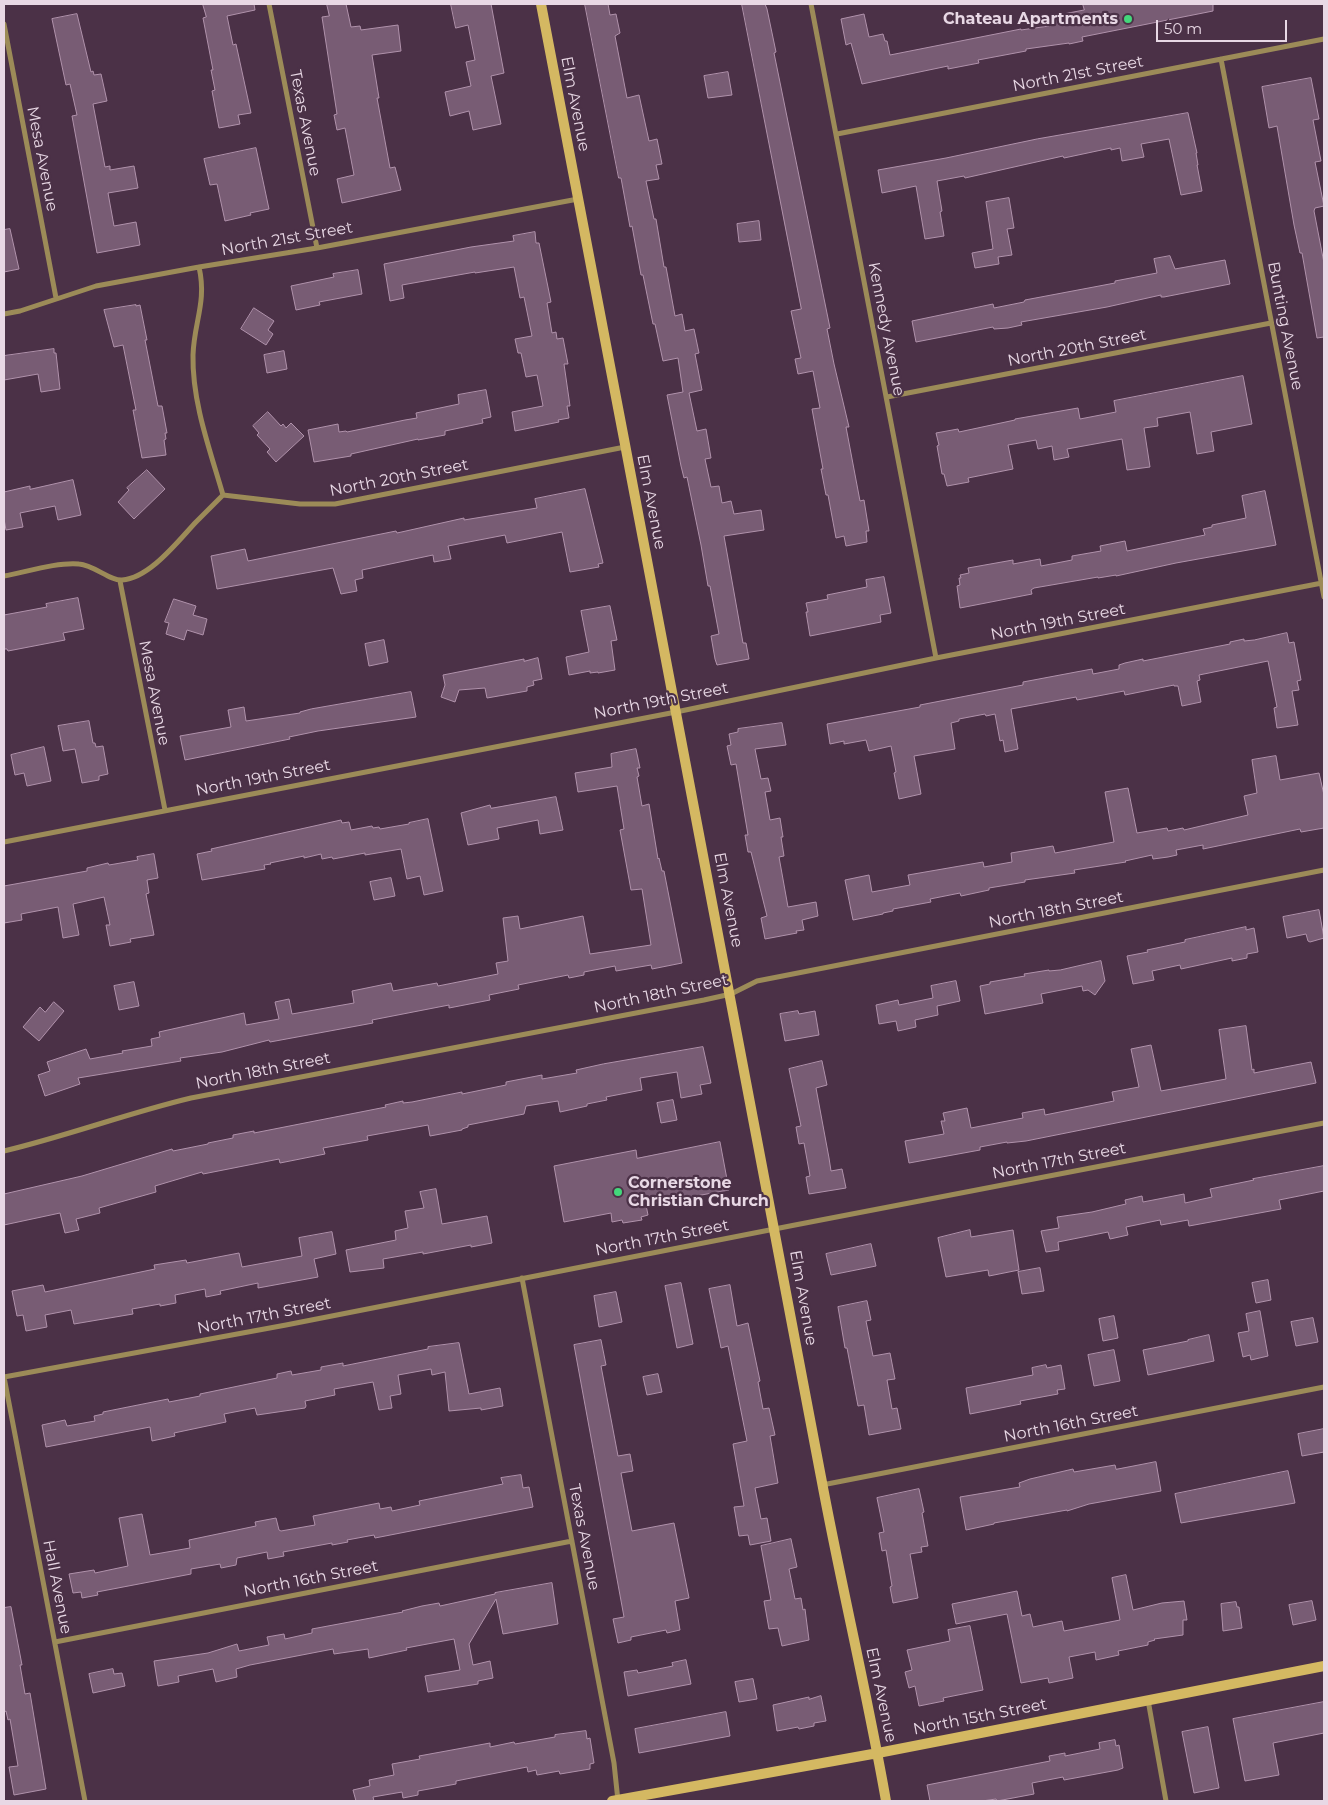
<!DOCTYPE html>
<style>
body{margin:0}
#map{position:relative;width:1328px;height:1805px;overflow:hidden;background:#4b3147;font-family:Montserrat,sans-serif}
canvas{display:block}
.frame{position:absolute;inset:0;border:5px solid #e8d8e5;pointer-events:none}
.scale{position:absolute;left:1156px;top:20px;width:131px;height:22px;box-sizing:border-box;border:2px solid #e8d8e5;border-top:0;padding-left:6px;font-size:15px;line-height:18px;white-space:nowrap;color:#e8d8e5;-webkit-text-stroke:4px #4b3147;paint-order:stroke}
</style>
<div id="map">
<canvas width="1328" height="1805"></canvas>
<div class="frame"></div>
<div class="scale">50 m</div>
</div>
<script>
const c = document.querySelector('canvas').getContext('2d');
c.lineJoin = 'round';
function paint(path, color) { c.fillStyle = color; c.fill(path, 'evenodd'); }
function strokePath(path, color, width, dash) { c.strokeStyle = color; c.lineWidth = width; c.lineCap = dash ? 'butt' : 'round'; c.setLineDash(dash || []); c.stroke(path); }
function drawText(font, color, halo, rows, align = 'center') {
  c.font = font + ' Montserrat,sans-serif'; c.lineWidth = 4.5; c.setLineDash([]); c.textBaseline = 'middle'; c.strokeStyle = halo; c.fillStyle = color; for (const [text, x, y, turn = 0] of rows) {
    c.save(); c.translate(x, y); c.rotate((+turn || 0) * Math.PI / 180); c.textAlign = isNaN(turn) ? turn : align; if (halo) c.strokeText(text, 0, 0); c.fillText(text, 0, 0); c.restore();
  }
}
const building = new Path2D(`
 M203,4H254L255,10L227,16L233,45L236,44L251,113L238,115L240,124L219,128L212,91L215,90L211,70H213L203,18L206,17Z
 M327,4H346L351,27L360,26L361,30L398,25L401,51L372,55L379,98H377L390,168L395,167L401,190L342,203L337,179L354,175L345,128L337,130L334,115L337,114L322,17L329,16Z
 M451,4H491L504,73L491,76L501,124L473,130L469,111L450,116L445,92L471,86L466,62L475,60L468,25L456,28Z
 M585,4H608L610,15L616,14L620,33L615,36L627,98L639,95L649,141L657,139L662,164L656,165L659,179L646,181L654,219H656L664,267H666L675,316L682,314L685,331L694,329L699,353L695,354L702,390L689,393L697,431L706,429L711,458L705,459L711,487L719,486L722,503L731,501L734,514L761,510L764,530L724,536L743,643H746L749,659L717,665L715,659L711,636L719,634L710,586H708L701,545L687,477L684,478L681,466L667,395L683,392L678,358L663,361L655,324H653L643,275H641L632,226L630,227L621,178H619Z
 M742,4H765L767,9L776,52L774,53L830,328L827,329L834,364L849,427H846L860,501L864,500L869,531H866L867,542L846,546L844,536L836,538L828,495H826L821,469H823L812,409L820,408L813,371L798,374L795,359L801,358L791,311L801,309Z
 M1083,4H1213V11L1082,37L1083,41L1069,44V43L1026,49V51L978,60L979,63L948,69V66L862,84L851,43L846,45L841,19L864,14L869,37L883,34L885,41H887L890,55L1021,29V30L1049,26L1048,24L1054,23L1053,16L1084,10Z
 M77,14L91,72L93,71L94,75L101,74L107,101L93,104L105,167L110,166V170L134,166L138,188L108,193L114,226L136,222L140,245L97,253L72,116L77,115L70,84L66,85L52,19Z
 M728,72L732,95L708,98L704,76Z
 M1311,78L1319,119L1313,120L1321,161L1315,162L1324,206L1315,208L1314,211L1324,263V337L1317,338L1302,253H1300L1294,225L1277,126L1269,128L1262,87Z
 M1188,113L1197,153H1196L1198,165H1197L1202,191L1181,195L1169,139L1141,144L1144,157L1122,161L1120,148L1111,150V148L1064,158L1063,156L965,178L964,176L937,181L942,211L940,212L944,236L925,239L916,186L882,193L878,170L946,158L1037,139Z
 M256,148L269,209L250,213L251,215L225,221L217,184L210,185L204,159Z
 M1009,198L1014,228L1007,229L1012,255L998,257L999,264L975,268L972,253L993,249L986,202Z
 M759,221L761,240L739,242L737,224Z
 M10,229L19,269L4,272V230Z
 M535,232L536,243H539L551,302L547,303L552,333L556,332L557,339L563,338L568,364H564L570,406H567L569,418L558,420L559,422L515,431L512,412L543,406L537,375L526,377L521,353H518L515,339L532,336L524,297L520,298L514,267L475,273V272L402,285L404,298L390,301L384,264L471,247L514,241L513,236Z
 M1170,256L1175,269L1225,260L1230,284L1164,297H1161V295L1107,307L1021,322L1022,325L1008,328L994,329L993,327L916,342L912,321L993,304L994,308L1024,302L1025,300L1115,283V281L1157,273L1154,259Z
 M358,270L362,294L319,302L320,305L296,310L291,286L334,277L333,274Z
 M136,305V306L140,305L147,340H145L158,406H162L167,433H165L166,439L164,440L166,455L142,458L133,410H136L123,345L114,347L104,310Z
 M254,308L274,321L268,330L273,334L266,345L241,329Z
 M54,349V353H56L60,389L41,392L38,374L4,380V356Z
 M284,351L287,369L267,373L264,355Z
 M1243,376L1252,424L1211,432L1214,451L1197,454L1190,412L1157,418L1158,426L1144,428L1150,467L1127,470L1122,439L1067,449L1069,457L1054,460L1052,446L1038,449L1036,440L1008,445L1013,469L968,478L969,482L947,486L944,474H942L937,446L939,445L936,433L958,429L959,432L1015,420V419L1078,408L1080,419L1116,412L1114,401Z
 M486,390L491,417L482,419L483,423L445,431V435L418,440V439L351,454V456L314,462L308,430L338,424L339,432L346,431L347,432L405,420L417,418L416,413L459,404L458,395Z
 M268,412L281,426L283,424L286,428L291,423L304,436L276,462L267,452L270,449L257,435L259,433L253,426Z
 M147,470L165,489L134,519L118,502L129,490L127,488Z
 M73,480L81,515L58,520L55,506L20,513L23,527L6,530L4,519V492L30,486V489Z
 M585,489L603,563L598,564L599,567L570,572L562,532L507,543L505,535L448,546L451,559L434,562L433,555L362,570L363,578L355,580L357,591L341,594L333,568L217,589L211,556L245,549L248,561L396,531L397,533L464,518V520L537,508L535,499Z
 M1265,491L1276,545L1176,563L1116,576V575L1098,578V577L1034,588L1031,590L1032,594L960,608L957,586L960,585L959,578H961L960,575L969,573L968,568L1013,560V564L1040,559L1041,566L1072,560V556L1101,551L1100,546L1125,541L1127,551L1205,535L1203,529L1212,527V525L1246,518L1242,496Z
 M884,577L891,613L880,615L881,622L810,636L806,612H808L806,603L828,599L827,595L867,587L866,580Z
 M78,598L84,629L63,633L65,640L8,651L7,649H4V615L47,607L46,604Z
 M174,599L196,606L193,615L207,619L203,635L187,630L184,640L166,634L169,623L165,622Z
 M610,606L617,640L611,641L615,670L598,673V672L590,673V671L569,675L566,657L589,652L581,611Z
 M1287,633L1289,643L1294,642L1301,680L1297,681L1299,690L1292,691L1298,725L1277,728L1274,708L1277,707L1268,661L1199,675L1200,680L1197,681L1201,702L1182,706L1178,686H1174V685L1125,695L1124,691L1077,700L1076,697L1011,709L1018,749L1005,752L1003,740L1000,741L995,714L986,716L985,714L959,719V721L951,723L955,749L914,756L921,794L899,799L894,773L896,772L891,746L869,751L866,740L844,744V741L830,744L827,724L920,707V705L1023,685V682L1092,669L1093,674L1119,669V665L1125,663L1143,659V661L1230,644V642L1244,639V641L1254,640Z
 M384,640L388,662L369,666L365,644Z
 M538,658L542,679L533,681L534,685L527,687V691L487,698L485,688L459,690L455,702L441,697L445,685L443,675L524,659V661Z
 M411,692L416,717L318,731L289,737L290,739L185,760L180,736L231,727L228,710L244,707L246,721L300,713V712L311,709Z
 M89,721L93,743H95L96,747L103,746L108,774L99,776V780L82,783L75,749L63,751L58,726Z
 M782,723L786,745L755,749L761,779L768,778L771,791L765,792L770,820L780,818L783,837H781L784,856L779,857L788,907L816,902L818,916L802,920L804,930L796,931L797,933L765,939L761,918L767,916L751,852H748L745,835H748L736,764L731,765L727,746L731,745L729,734L738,732V729Z
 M44,747L51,781L27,786L24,773L15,775L11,755Z
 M636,749L640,768H637L639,776L637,777L642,806L649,804L658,859L659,858L662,871H664L682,963L652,969L651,965L616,971L615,966L584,972V975L569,978L568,975L518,985L519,989L489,995L490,1000L449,1008V1005L372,1020L373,1023L270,1042L269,1040L222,1052L180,1058L181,1061L78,1078L80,1084L45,1096L38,1075L50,1071L47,1062L86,1049L90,1059L123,1053L122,1051L152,1046L151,1039L160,1037L159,1032L244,1013L246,1025L279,1019L275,1002L289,999L292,1014L354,1003L352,991L391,983L393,991L437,983L438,986L498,974L496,963L508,961L503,918L518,916L520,929L583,916L590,954L651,945L642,889L631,890L620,830L624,829L617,786L578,792L575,773L612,767L611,754Z
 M1276,756L1280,780L1319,773L1324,795V828L1301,832L1300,829L1203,849V845L1176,850L1177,855L1168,857L1153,859L1152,855L1125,861L1126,862L1074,870L1075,873L1025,880V882L989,888V890L961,896L960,893L930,899L931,902L893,909V911L883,913V914L853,920L845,880L869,875L872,892L910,885L908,875L983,862L984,867L1012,862L1011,853L1053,846L1055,853L1114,842L1105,792L1128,788L1137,833L1167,828L1168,831L1183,828L1184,830L1248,815L1244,796L1257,793L1252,760Z
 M556,797L563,830L540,834L538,820L497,828L499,839L468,845L461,813L490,805L491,808Z
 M428,819L443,891L424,895L420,876L407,879L401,849L365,855V853L333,859L332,857L322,859L321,854L304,858V856L270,863L271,864L264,865L265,869L202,880L197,854L212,851L211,849L341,820L342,823L349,822L351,830L372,826L373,828L379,827L380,829L409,824V823Z
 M154,854L158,878L147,880L149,893L146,894L154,935L130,939L131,942L110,946L106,925H110L104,897L73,904L79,935L63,938L58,907L21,914L22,920L4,923V886L87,871V868L108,863L109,865L138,860L137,857Z
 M391,878L395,896L374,900L370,882Z
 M1319,910L1324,938L1310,942L1308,941L1306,934L1287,938L1283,917Z
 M1246,927V930L1254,928L1258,952L1247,954V958L1232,961V958L1181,969L1180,965L1152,971L1154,980L1133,984L1127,956L1148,952L1147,950L1185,942V940Z
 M1101,961L1105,981L1095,995L1088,990L1083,991L1082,986L1041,994L1043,1003L985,1014L980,986L990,984V982L1025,976L1024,974L1049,970V971L1060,970Z
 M956,981L960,1001L937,1006L938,1015L915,1020L916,1027L898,1031L896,1021L879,1024L876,1005L898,1000L899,1005L933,998L931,986Z
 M134,982L139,1006L119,1010L114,986Z
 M54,1002L64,1011L39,1041L23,1027L40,1007L45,1012Z
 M798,1011L799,1014L815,1011L819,1035L785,1041L780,1014Z
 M1246,1026L1252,1070L1254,1069V1073L1311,1062L1316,1083L1026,1141L1007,1143V1142L980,1147V1150L909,1163L905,1141L944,1134L941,1121H945L943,1113L967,1108L971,1128L1023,1118L1022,1113L1044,1109L1045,1115L1114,1101L1112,1092L1139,1087L1131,1049L1151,1045L1161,1091L1226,1079L1219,1030Z
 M703,1047L711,1083L700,1085L702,1094L681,1098L677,1072L640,1078L642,1090L606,1097L607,1100L587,1104V1106L560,1112L558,1101L526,1106L524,1114L468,1125V1127L462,1129V1130L430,1136L428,1125L367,1136L368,1140L323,1148L325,1154L280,1163L279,1159L203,1174L202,1172L155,1186L156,1192L99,1208L100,1213L76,1219L79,1230L65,1233L60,1213L4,1225V1194L82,1176L172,1149L173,1151L208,1144V1143L233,1138V1135L254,1131V1133L386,1107L385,1105L403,1101V1103L412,1102L462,1092V1094L506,1085V1082L542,1075V1079L577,1073L576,1070L603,1064Z
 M822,1061L827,1085L816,1088L829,1158L831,1171L842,1169L846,1188L809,1194L806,1177L810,1176L804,1143L799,1144L796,1127L801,1126L789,1069Z
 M673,1100L677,1120L661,1123L657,1103Z
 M720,1142L729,1190L646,1205L648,1215L641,1217L642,1220L623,1223L622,1220L612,1222L611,1213L564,1222L554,1166L636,1150L637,1158Z
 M1324,1166V1191L1279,1200L1281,1209L1189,1226L1188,1220L1161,1225L1160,1220L1126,1227L1128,1235L1110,1239L1108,1232L1058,1242L1059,1250L1046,1252L1041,1231L1059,1228L1057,1217L1092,1212L1126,1204L1125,1200L1142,1196L1143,1202L1184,1194L1185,1203L1212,1197L1210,1189L1254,1180L1253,1179Z
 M436,1189L442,1224L487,1216L492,1243L471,1247V1245L423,1254V1252L383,1259L384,1268L350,1272L346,1250L396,1240L395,1231L408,1228L405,1211L424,1208L420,1192Z
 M970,1230L971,1237L1013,1230L1019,1270L989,1276L988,1270L946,1277L938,1238Z
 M332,1232L336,1254L314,1259L318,1277L258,1288V1283L220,1291L221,1294L206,1297L205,1289L175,1295L176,1303L160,1306V1304L132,1309L133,1314L74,1324L71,1310L45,1315L47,1327L26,1331L23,1315L17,1316L12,1291L43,1285L45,1292L155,1269L154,1265L186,1260L187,1263L239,1253L242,1267L302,1256L299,1238Z
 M871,1244L876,1266L831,1275L826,1254Z
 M1040,1268L1044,1291L1022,1294L1018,1272Z
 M1268,1280L1271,1300L1256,1303L1252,1283Z
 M681,1283L693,1344L677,1348L665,1286Z
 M730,1285L737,1326L748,1323L760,1381L758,1382L763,1409L769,1408L775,1435L770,1436L778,1483L755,1488L761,1519L767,1518L771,1541L750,1545L748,1535L739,1536L734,1507L744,1506L733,1444L747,1441L728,1346L721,1348L709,1289Z
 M616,1292L622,1322L599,1327L594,1296Z
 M867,1301L871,1320L866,1321L873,1356L890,1353L895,1379L887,1380L892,1409L897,1408L901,1429L869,1435L864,1405L858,1406L847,1348H845L838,1307Z
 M1260,1311L1268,1356L1251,1360L1250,1355L1243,1357L1238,1333L1249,1331L1246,1314Z
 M1114,1316L1118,1338L1103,1341L1099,1319Z
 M1313,1318L1318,1342L1296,1346L1291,1322Z
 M1209,1335L1214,1361L1148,1375L1143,1350L1188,1341V1340Z
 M601,1340L606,1365L601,1366L618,1456L630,1454L633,1471L621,1473L632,1531L674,1523L689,1598L675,1601L680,1630L667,1633L666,1630L631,1637V1640L618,1643L613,1619L624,1617L574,1345Z
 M459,1343L469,1394L500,1388L503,1406L481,1410V1408L449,1411L445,1372L432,1375L431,1369L398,1375L401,1394L390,1396L392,1408L379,1410L373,1382L334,1389L335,1395L305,1401L306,1406L305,1408L257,1415L255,1408L224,1414L226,1422L174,1433L175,1436L152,1441L150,1427L46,1447L42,1425L65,1420L67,1426L95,1421L94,1416L103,1414V1412L168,1399L169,1402L200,1396V1394L277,1378V1374L291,1371L292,1375L321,1370V1367L343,1363V1366L428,1349V1347Z
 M1114,1350L1120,1381L1094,1386L1088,1355Z
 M1046,1365L1047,1368L1061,1365L1065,1389L1057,1390L1058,1394L1020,1401L1021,1404L970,1414L966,1388L1033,1375L1032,1368Z
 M658,1374L662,1392L647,1395L643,1377Z
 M1324,1429V1452L1302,1456L1298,1434Z
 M1156,1462L1161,1491L1089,1504L1067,1511V1510L994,1523V1524L966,1530L960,1497L1020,1487L1019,1483L1030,1479L1073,1469L1074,1472L1115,1465L1116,1469Z
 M1288,1471L1295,1503L1181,1523L1175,1494Z
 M521,1475L523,1488L529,1487L533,1507L375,1538L374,1535L347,1540L348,1542L332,1545V1543L283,1552L284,1556L268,1559L267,1552L237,1558L236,1565L221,1568L220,1564L191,1569V1574L97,1592L98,1595L82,1598L81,1592L73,1593L69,1574L94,1570L95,1573L128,1566L119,1518L142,1514L150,1555L190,1548L189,1540L256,1526L255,1522L276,1518L279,1530L281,1531L315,1525L313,1516L379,1503L380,1509L391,1507L392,1511L420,1505L419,1501L503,1484L501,1478Z
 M919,1489L924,1512L922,1513L928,1546L921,1547L922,1552L910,1554L918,1598L893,1603L890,1587L892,1586L886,1550L882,1551L879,1533L884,1532L877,1498Z
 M791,1539L797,1567L789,1569L795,1599L801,1598L803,1610L805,1609L809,1640L782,1646L778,1628L769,1629L764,1601L771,1600L761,1546Z
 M1126,1575L1133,1610L1162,1603L1184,1601L1187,1620H1183V1635L1154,1639L1155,1640L1148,1642V1645L1118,1651L1119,1655L1096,1660L1095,1652L1069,1657L1073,1678L1049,1683L1048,1678L1021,1683L1007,1614L956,1624L952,1604L1017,1591L1022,1616L1030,1614L1033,1627L1062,1621L1064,1631L1120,1620L1112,1578Z
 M552,1583L558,1624L503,1634L496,1599L469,1644L473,1665L490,1661L493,1678L478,1681V1684L428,1692L425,1676L460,1670L454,1639L406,1648L407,1650L369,1658L368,1649L334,1654L333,1649L250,1665L236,1669L237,1677L216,1682L213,1669L178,1676L179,1682L158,1686L154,1661L208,1653L237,1644L239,1651L269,1645L267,1637L284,1634L285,1639L312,1633V1629L403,1612L402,1611L422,1606L439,1603L440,1606L495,1594V1593Z
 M1312,1601L1316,1620L1293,1625L1289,1605Z
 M1236,1602L1237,1607H1239L1242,1628L1223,1631L1221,1604Z
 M11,1607L22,1665H20L25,1694L30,1693L46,1789L14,1795L9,1767L18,1766L10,1719L8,1720L6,1711L4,1712V1608Z
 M970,1626L983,1690L943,1698L944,1701L919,1706L915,1686L909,1688L905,1672L912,1670L907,1650L950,1641L948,1630Z
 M686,1660L691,1684L628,1696L624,1672L637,1670L638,1673L673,1666L672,1663Z
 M113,1669L114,1674L122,1673L125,1686L93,1693L89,1674Z
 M753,1679L757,1699L739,1702L735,1682Z
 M821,1696L826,1721L814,1723V1726L799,1729L798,1727L777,1731L773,1705L809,1697V1699Z
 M1324,1702V1733L1273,1743L1279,1775L1245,1781L1233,1719Z
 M726,1712L730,1736L639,1753L635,1729Z
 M1208,1727L1219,1788L1194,1793L1182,1732Z
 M586,1731L587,1739L590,1738L594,1763L590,1764V1769L560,1774L559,1771L537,1775L536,1770L528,1772L527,1767L456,1781V1784L418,1791V1795L403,1798L402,1792L373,1797L374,1801H356L353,1790L370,1786L369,1780L394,1775L392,1764L420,1759L419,1756L490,1743V1747L514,1742L515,1744L555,1737V1735Z
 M1115,1740L1116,1746L1119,1745L1123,1768L1118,1770L1064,1780L1063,1777L1032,1783L1034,1794L997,1801L996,1799L982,1801H930L927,1785L1050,1761L1049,1756L1065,1753V1756L1100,1749L1099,1743Z`);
const street = new Path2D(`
 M269,4L317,248
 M811,4L936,658
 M4,24L56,298
 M1221,59L1324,597
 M837,134L1324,39
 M199,267C207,302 194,322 193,355C192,402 210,450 223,495
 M4,314L20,311L96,286L199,267L317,248L578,199
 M887,397L1271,323
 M4,576C26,572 57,562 79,564C94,565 110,581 122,580C150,578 178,541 196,522C205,513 214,504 223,495L300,504H335L625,447
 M120,581L165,810
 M4,842L676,712L936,658L1322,583
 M4,1151C67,1136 128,1113 191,1098L704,1000L731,994L757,981L1324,870
 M522,1278L614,1763L618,1801
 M4,1377L286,1325L795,1225L1324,1123
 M4,1377L85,1801
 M822,1485L1324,1387
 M55,1642L572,1541
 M1148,1700L1166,1801`);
const secondary = new Path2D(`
 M541,4C634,495 730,985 821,1477C841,1585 867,1692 886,1801
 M612,1801L878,1753L1324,1666`);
const markers = [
 [1128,19,5,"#43d77b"],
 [618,1192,5,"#43d77b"]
];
const poiNames = [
 ["Chateau Apartments",1118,19],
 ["Cornerstone",628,1183,"left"],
 ["Christian Church",628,1201,"left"]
];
const streetNames = [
 ["North 21st Street",1078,74,-11],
 ["Elm Avenue",575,104,79],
 ["Texas Avenue",305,123,79],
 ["Mesa Avenue",42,159,79],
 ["North 21st Street",287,239,-10],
 ["Bunting Avenue",1285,326,79],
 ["Kennedy Avenue",886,329,79],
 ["North 20th Street",1077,348,-11],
 ["North 20th Street",399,478,-11],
 ["Elm Avenue",651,502,79],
 ["North 19th Street",1058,622,-11],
 ["Mesa Avenue",154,693,79],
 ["North 19th Street",661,701,-11],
 ["North 19th Street",263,778,-11],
 ["Elm Avenue",728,900,79],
 ["North 18th Street",1056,910,-11],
 ["North 18th Street",661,994,-12],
 ["North 18th Street",263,1071,-11],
 ["North 17th Street",1059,1161,-11],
 ["North 17th Street",662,1238,-11],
 ["Elm Avenue",803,1298,80],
 ["North 17th Street",264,1316,-11],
 ["North 16th Street",1071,1424,-11],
 ["Texas Avenue",584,1537,79],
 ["North 16th Street",311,1579,-11],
 ["Hall Avenue",57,1587,79],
 ["Elm Avenue",881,1695,78],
 ["North 15th Street",980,1717,-11]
];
paint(building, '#785c74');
strokePath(building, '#b092ab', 1);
strokePath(street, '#9c8b58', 5);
strokePath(secondary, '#d4b862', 10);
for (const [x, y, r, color] of markers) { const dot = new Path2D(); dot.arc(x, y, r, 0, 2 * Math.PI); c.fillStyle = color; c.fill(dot); strokePath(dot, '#4b3147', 2); }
drawText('bold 16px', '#e8d8e5', '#4b3147', poiNames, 'right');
drawText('16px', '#e8d8e5', '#4b3147', streetNames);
</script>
